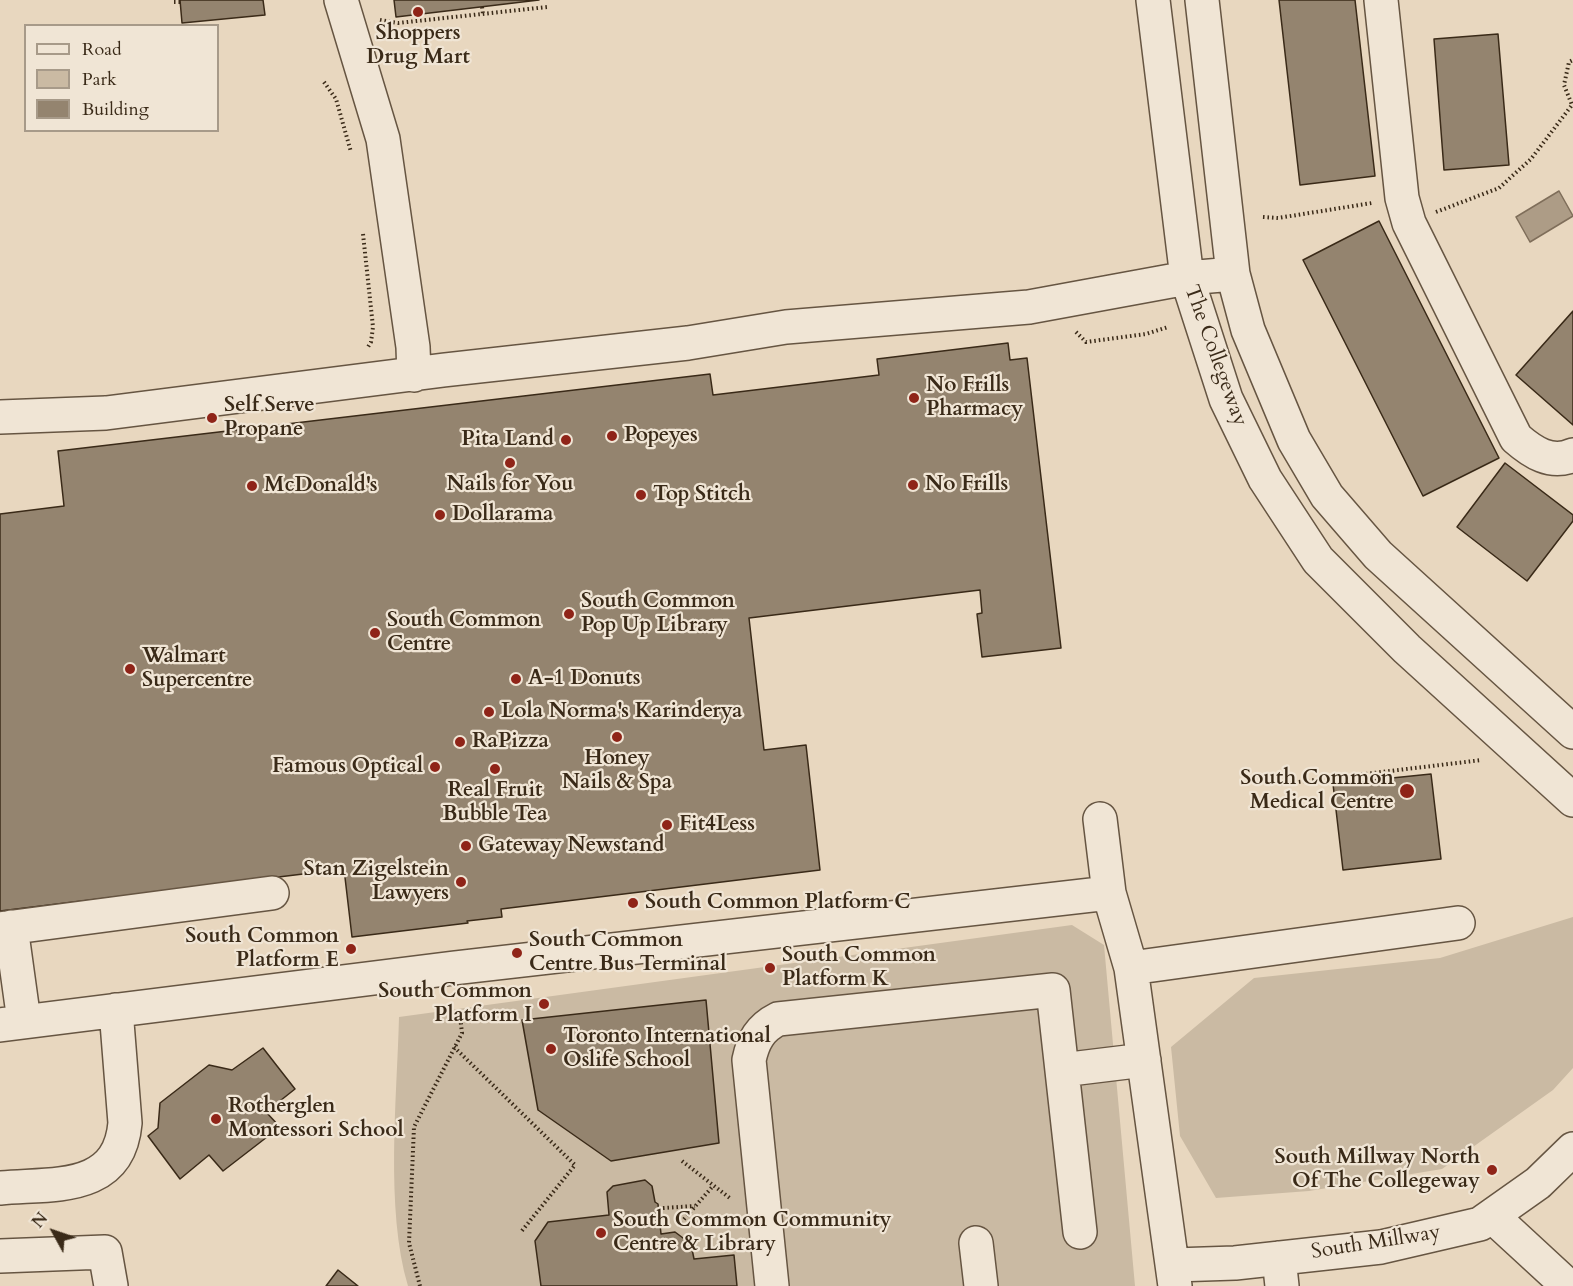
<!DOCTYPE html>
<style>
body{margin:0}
#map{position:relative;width:1573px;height:1286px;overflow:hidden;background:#e8d7bf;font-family:Cardo,serif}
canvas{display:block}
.legend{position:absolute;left:24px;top:24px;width:195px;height:108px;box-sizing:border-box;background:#f0e5d5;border:2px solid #a79a89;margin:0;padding:8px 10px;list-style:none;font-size:18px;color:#3a2a18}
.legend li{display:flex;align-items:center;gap:12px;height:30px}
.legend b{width:30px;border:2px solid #a79a89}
.north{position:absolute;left:24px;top:1202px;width:60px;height:60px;-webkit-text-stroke:4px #f0e5d5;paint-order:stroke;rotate:310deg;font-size:16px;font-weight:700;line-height:24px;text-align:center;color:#3a2a18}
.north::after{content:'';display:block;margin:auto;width:21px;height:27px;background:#3a2a18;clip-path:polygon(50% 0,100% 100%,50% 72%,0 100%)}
</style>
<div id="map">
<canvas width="1573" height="1286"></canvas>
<ul class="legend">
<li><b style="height:8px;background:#f0e5d5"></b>Road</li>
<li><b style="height:16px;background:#cabaa3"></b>Park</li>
<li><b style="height:16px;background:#94846f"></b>Building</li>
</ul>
<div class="north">N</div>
</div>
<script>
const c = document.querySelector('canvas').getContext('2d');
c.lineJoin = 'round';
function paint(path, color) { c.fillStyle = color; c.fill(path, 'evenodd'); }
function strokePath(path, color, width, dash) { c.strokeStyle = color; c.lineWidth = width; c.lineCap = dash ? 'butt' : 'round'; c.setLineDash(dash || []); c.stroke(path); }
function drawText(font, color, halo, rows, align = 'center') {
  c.font = font + ' Cardo,serif'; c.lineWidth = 4.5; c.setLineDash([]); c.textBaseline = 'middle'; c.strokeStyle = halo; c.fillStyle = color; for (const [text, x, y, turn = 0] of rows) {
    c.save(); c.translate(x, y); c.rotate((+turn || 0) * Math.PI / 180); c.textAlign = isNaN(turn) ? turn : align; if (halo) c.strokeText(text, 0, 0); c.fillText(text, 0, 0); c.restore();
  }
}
const green = new Path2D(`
 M1573,917V1068L1553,1090L1442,1169L1309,1191L1216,1198L1180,1136L1171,1047L1254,978L1440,958Z
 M1072,925L1104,945L1135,1286H408C385,1209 397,1098 399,1017Z`);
const water = new Path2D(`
 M1559,191L1573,216L1530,242L1516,217Z`);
const building = new Path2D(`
 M180,0H263L265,15L182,23Z
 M394,0H539L396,17Z
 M1279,0H1355L1375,176L1300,185Z
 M1498,34L1509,165L1444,170L1434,39Z
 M1379,221L1499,458L1423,496L1303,260Z
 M1573,311V425L1516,375Z
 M1008,343L1010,360L1027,358L1061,648L982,657L977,614L982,613L980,590L749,618L764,750L806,745L820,870L501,909L502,917L467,921L468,923L352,937L344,869L0,911V514L64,506L58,451L710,374L713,395L879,375L877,359Z
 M1505,463L1573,515V521L1527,581L1457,527Z
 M1431,774L1441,859L1343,870L1333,784Z
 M706,1000L719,1143L611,1161L538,1110L522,1020Z
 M263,1048L295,1089L266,1112L280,1127L223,1171L209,1155L180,1179L148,1136L158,1128L160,1103L209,1065L232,1070Z
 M645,1180L652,1186L655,1202L658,1204L661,1234L675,1232L691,1244L694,1259L734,1255L737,1286H541L535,1241L548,1222L609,1215L607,1192L613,1186Z
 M338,1270L358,1286H326Z`);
const path = new Path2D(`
 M174,2H180
 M482,7L483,14
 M380,20L398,23L547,7
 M324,82L336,99L351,152
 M1436,212L1499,188L1531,159L1572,105L1564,85L1569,62L1573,60
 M1263,217L1278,218L1372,203
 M363,234L373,327L371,342L368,347
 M1076,332L1086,342L1146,334L1168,327
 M1281,784L1482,760
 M454,1047L575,1165L521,1232
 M682,1161L731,1199
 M663,1208L695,1206
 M678,1226L713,1186
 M420,1286L409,1243L414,1127L462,1033L459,1008`);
const minor = new Path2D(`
 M341,0L383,139L413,347L414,375
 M1153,0L1187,278L1226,399L1265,479L1318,560L1407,649L1573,800
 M1202,0L1233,274L1248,330L1294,440L1327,496L1378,555L1573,732
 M1381,0L1402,198L1409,223L1516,438C1532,452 1551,465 1573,455
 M0,417L106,413L444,370L688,343L786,327L1029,307L1187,278L1233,274
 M1100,819L1109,893L1131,968L1175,1286
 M11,927L24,1021
 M0,929L272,893
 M1131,968L1458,923
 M0,1025L454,968L1109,893
 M1062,1070L1144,1060
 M0,1188C53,1183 119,1193 125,1123L116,1010
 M1492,1216L1568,1286
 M976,1243L981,1286
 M0,1256L105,1252L111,1286
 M1279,1258L1282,1286
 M1174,1265L1235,1263L1381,1247L1480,1224L1538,1183L1573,1149
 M772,1286L749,1060C753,1041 760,1028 778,1019L1053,990L1080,1232`);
const markers = [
 [418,12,6,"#8f2418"],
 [914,398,6,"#8f2418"],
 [212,418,6,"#8f2418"],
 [612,436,6,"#8f2418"],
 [566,440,6,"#8f2418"],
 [510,463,6,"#8f2418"],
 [913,485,6,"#8f2418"],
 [252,486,6,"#8f2418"],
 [641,495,6,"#8f2418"],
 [440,515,6,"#8f2418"],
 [569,614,6,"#8f2418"],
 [375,633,6,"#8f2418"],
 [130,669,6,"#8f2418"],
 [516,679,6,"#8f2418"],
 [489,712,6,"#8f2418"],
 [617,737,6,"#8f2418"],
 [460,742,6,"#8f2418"],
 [435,767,6,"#8f2418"],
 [495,769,6,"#8f2418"],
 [1407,791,8,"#8f2418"],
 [667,825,6,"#8f2418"],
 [466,846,6,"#8f2418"],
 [461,882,6,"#8f2418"],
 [633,903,6,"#8f2418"],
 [351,949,6,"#8f2418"],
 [517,953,6,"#8f2418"],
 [770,968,6,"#8f2418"],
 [544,1004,6,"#8f2418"],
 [551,1049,6,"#8f2418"],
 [216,1119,6,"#8f2418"],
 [1492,1170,6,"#8f2418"],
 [601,1233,6,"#8f2418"]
];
const poiNames = [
 ["Shoppers",418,34,"center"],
 ["Drug Mart",418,58,"center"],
 ["No Frills",926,386],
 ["Pharmacy",926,410],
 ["Self Serve",224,406],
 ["Propane",224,430],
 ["Popeyes",624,436],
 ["Pita Land",554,440,"right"],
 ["Nails for You",510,485,"center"],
 ["No Frills",925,485],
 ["McDonald's",264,486],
 ["Top Stitch",653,495],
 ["Dollarama",452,515],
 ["South Common",581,602],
 ["Pop Up Library",581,626],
 ["South Common",387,621],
 ["Centre",387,645],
 ["Walmart",142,657],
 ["Supercentre",142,681],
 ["A-1 Donuts",528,679],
 ["Lola Norma's Karinderya",501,712],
 ["RaPizza",472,742],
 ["Honey",617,759,"center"],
 ["Nails & Spa",617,783,"center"],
 ["Famous Optical",423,767,"right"],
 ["South Common",1394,779,"right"],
 ["Medical Centre",1394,803,"right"],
 ["Real Fruit",495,791,"center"],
 ["Bubble Tea",495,815,"center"],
 ["Fit4Less",679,825],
 ["Gateway Newstand",478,846],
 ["Stan Zigelstein",449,870,"right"],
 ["Lawyers",449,894,"right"],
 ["South Common Platform C",645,903],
 ["South Common",339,937,"right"],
 ["Platform E",339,961,"right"],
 ["South Common",529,941],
 ["Centre Bus Terminal",529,965],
 ["South Common",782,956],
 ["Platform K",782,980],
 ["South Common",532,992,"right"],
 ["Platform I",532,1016,"right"],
 ["Toronto International",563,1037],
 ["Oslife School",563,1061],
 ["Rotherglen",228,1107],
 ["Montessori School",228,1131],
 ["South Millway North",1480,1158,"right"],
 ["Of The Collegeway",1480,1182,"right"],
 ["South Common Community",613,1221],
 ["Centre & Library",613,1245]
];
const streetNames = [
 ["The Collegeway",1215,356,70],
 ["South Millway",1376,1243,-9]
];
paint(green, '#cabaa3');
paint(water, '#ad9c86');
strokePath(water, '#7f6e5a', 1.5);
paint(building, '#94846f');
strokePath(building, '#3a2a18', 1.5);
strokePath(minor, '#665542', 36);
strokePath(path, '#3a2a18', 4, [1.5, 3]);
strokePath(minor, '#f0e5d5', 33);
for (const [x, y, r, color] of markers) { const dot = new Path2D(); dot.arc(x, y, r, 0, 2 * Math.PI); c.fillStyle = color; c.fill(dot); strokePath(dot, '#f0e5d5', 2); }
drawText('bold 21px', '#3a2a18', '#f0e5d5', poiNames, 'left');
drawText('21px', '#3a2a18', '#f0e5d5', streetNames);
</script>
